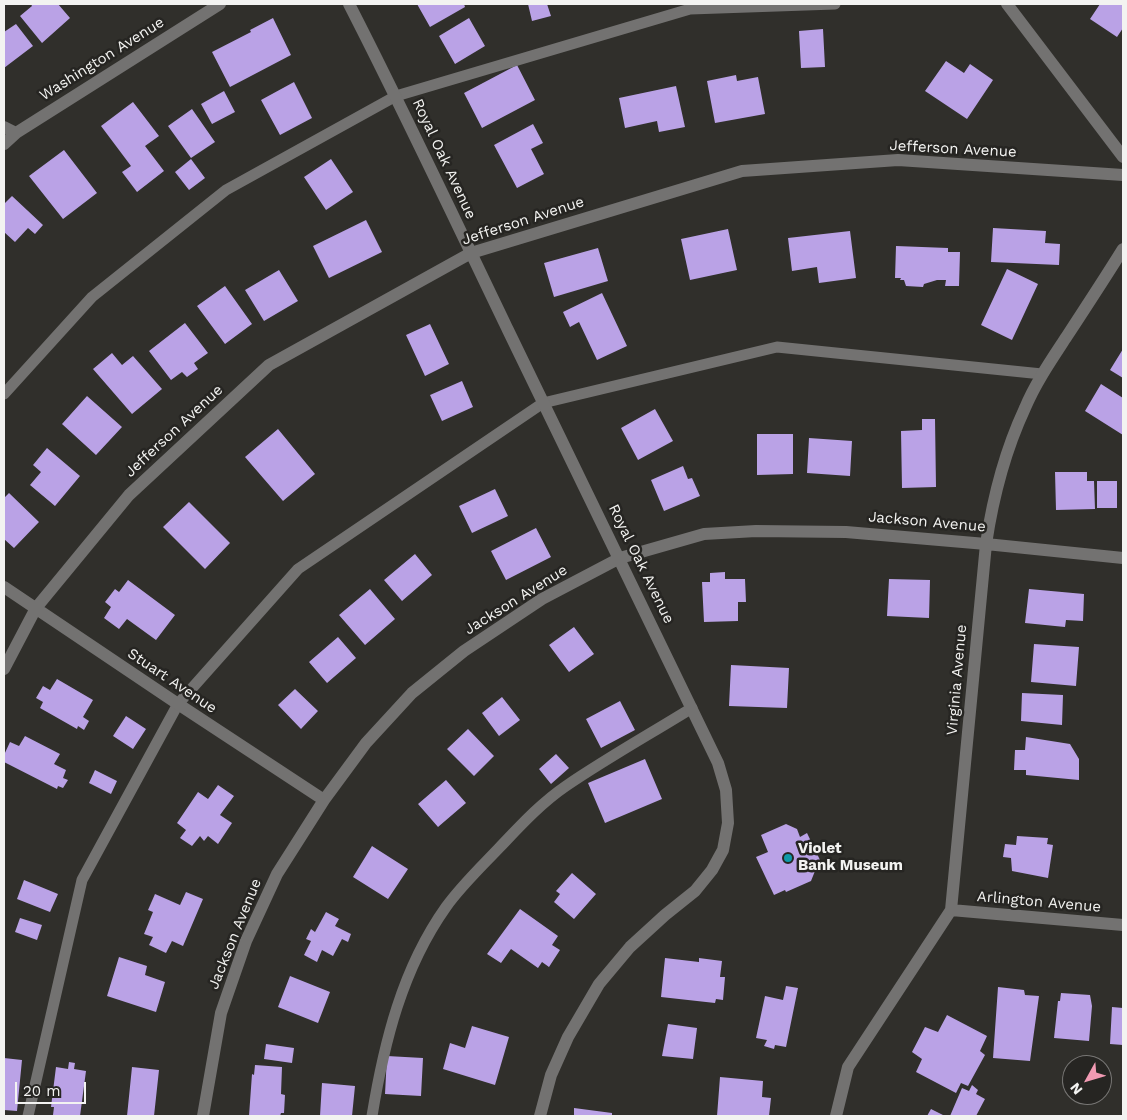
<!DOCTYPE html>
<style>
body{margin:0}
#map{position:relative;width:1127px;height:1120px;overflow:hidden;background:#302f2b;font-family:"Work Sans",sans-serif}
canvas{display:block}
.frame{position:absolute;inset:0;border:5px solid #f3f3f1;pointer-events:none}
.north{position:absolute;left:1062px;top:1055px;width:50px;height:50px;box-sizing:border-box;background:#262522;border:1px solid #787775;border-radius:50%;rotate:231deg;font-size:14px;font-weight:700;line-height:20px;text-align:center;color:#f3f3f1}
.north::after{content:'';display:block;margin:auto;width:18px;height:22px;background:#f19ab3;clip-path:polygon(50% 0,100% 100%,50% 72%,0 100%)}
.scale{position:absolute;left:15px;top:1082px;width:71px;height:22px;box-sizing:border-box;border:2px solid #f3f3f1;border-top:0;padding-left:6px;font-size:15px;line-height:18px;white-space:nowrap;color:#f3f3f1;-webkit-text-stroke:4px #262522;paint-order:stroke}
</style>
<div id="map">
<canvas width="1127" height="1120"></canvas>
<div class="frame"></div>
<div class="north">N</div>
<div class="scale">20 m</div>
</div>
<script>
const c = document.querySelector('canvas').getContext('2d');
c.lineJoin = 'round';
function paint(path, color) { c.fillStyle = color; c.fill(path, 'evenodd'); }
function strokePath(path, color, width, dash) { c.strokeStyle = color; c.lineWidth = width; c.lineCap = dash ? 'butt' : 'round'; c.setLineDash(dash || []); c.stroke(path); }
function drawText(font, color, halo, rows, align = 'center') {
  c.font = font + ' "Work Sans",sans-serif'; c.lineWidth = 5; c.setLineDash([]); c.textBaseline = 'middle'; c.strokeStyle = halo; c.fillStyle = color; for (const [text, x, y, turn = 0] of rows) {
    c.save(); c.translate(x, y); c.rotate((+turn || 0) * Math.PI / 180); c.textAlign = isNaN(turn) ? turn : align; if (halo) c.strokeText(text, 0, 0); c.fillText(text, 0, 0); c.restore();
  }
}
const building = new Path2D(`
 M31,4H58L70,18L42,43L20,16L32,6Z
 M417,4H464L465,7L430,27Z
 M528,4H547L551,16L532,21Z
 M1100,4H1123V28L1117,37L1090,19Z
 M273,18L291,55L230,87L212,52L251,32L250,30Z
 M469,18L485,46L455,64L439,36Z
 M16,24L33,46L4,68V32Z
 M823,29L825,67L801,68L799,31Z
 M946,61L964,73L970,64L993,80L967,119L925,91Z
 M517,65L535,100L482,128L464,93Z
 M736,75L737,81L758,77L765,114L715,123L707,81Z
 M294,82L312,118L280,135L261,100Z
 M676,86L685,127L659,132L657,121L625,128L619,98Z
 M224,91L235,112L212,124L201,104Z
 M133,102L159,136L145,146L164,171L137,192L122,172L131,166L101,126Z
 M192,109L215,142L191,158L168,126Z
 M533,124L543,143L531,149L544,174L517,188L494,145Z
 M64,150L97,193L63,219L29,176Z
 M191,159L205,178L189,190L175,172Z
 M331,159L353,192L326,210L304,177Z
 M12,196L43,225L35,234L28,228L15,242L4,232V204Z
 M366,220L382,252L329,278L313,246Z
 M993,228L1046,231L1045,243L1060,244L1059,265L991,262Z
 M728,229L737,270L690,280L681,239Z
 M850,231L856,278L819,283L817,267L792,271L788,238Z
 M896,246L948,248V252H960L959,286H945L946,280H937L924,284L923,287L906,286L904,280H900L901,278H895Z
 M598,248L608,281L554,297L544,263Z
 M1007,269L1038,284L1012,340L981,325Z
 M279,270L298,301L264,321L245,290Z
 M225,286L252,324L225,344L197,306Z
 M602,293L627,346L597,360L579,322L570,327L563,312Z
 M185,323L208,353L194,363L198,369L187,377L182,372L171,380L149,351Z
 M430,324L449,364L425,376L406,335Z
 M1123,349V378L1110,370Z
 M112,353L122,365L133,356L162,389L132,414L93,369Z
 M462,381L473,407L442,421L430,395Z
 M1101,384L1123,398V435L1085,411Z
 M87,396L122,427L96,455L62,424Z
 M655,409L673,441L638,460L621,428Z
 M922,419H935L936,487L902,488L901,431L922,430Z
 M278,429L315,474L283,501L245,457Z
 M757,434H793V474L757,475Z
 M809,438L852,441L850,476L807,473Z
 M47,448L80,476L55,506L30,485L41,472L33,465Z
 M683,466L688,479L692,478L700,496L664,511L651,480Z
 M1055,472H1087V481H1094L1095,509L1056,510Z
 M1097,481H1117V508H1097Z
 M495,489L508,516L472,533L459,506Z
 M9,493L39,522L14,548L4,539V498Z
 M189,502L230,543L205,569L163,527Z
 M536,528L551,557L506,580L491,551Z
 M415,554L432,575L402,601L384,580Z
 M725,572V579H745L746,602H738V621L704,622L702,582H710V573Z
 M889,579L930,580L929,618L887,616Z
 M128,580L175,615L156,640L127,619L119,629L104,618L111,607L105,602L115,589L119,592Z
 M370,589L395,619L365,645L339,615Z
 M1029,589L1084,594L1083,621L1066,620L1065,627L1025,623Z
 M574,627L594,654L569,672L549,645Z
 M338,637L356,658L327,683L309,662Z
 M1034,644L1079,647L1076,686L1031,682Z
 M731,665L789,668L787,708L729,706Z
 M57,679L93,700L83,717L89,721L84,730L78,726L77,729L40,708L43,702L36,698L43,686L50,690Z
 M295,689L318,711L301,729L278,705Z
 M1022,693L1063,695L1062,725L1021,721Z
 M502,697L520,720L499,736L482,713Z
 M620,701L635,730L601,748L586,719Z
 M126,716L146,729L133,749L113,736Z
 M468,729L494,756L474,776L447,749Z
 M25,736L60,754L54,764L66,770L63,778L68,780L63,788L58,786L57,789L4,762V755L10,742L19,746Z
 M1026,737L1070,744L1079,759V780L1026,775V770H1014L1015,750H1025Z
 M556,754L569,768L551,784L539,769Z
 M645,759L662,799L605,823L588,783Z
 M95,770L117,781L111,794L89,783Z
 M446,780L466,803L438,827L418,804Z
 M218,785L234,796L220,815L232,823L218,844L208,836L204,841L200,836L192,846L180,838L186,830L177,823L198,792L208,799Z
 M786,824L797,829L800,837L807,833L820,860L812,863L815,871L811,881L786,892L785,890L774,895L756,857L768,852L761,835Z
 M1017,836L1048,838L1047,844L1053,845L1048,878L1012,871L1011,858L1003,857L1005,844L1016,845Z
 M372,846L408,869L388,899L353,877Z
 M572,873L596,894L574,919L554,902L560,894L556,891Z
 M24,880L58,894L50,912L17,899Z
 M186,892L203,899L183,946L172,941L166,953L149,945L153,937L144,934L153,912L148,910L155,894L180,905Z
 M520,909L558,936L552,945L560,950L549,967L542,962L538,968L511,949L501,963L487,954Z
 M326,912L339,919L335,926L351,934L348,942L342,939L333,956L322,950L317,962L304,955L311,941L306,939L311,929L315,932Z
 M20,918L42,925L37,940L15,932Z
 M119,957L147,966L145,975L165,982L156,1012L107,996Z
 M665,958L699,962V958L722,961L720,977H725L723,1000L716,999L715,1003L661,997Z
 M290,976L330,992L318,1023L278,1007Z
 M786,986L798,988L786,1047L775,1045L774,1049L764,1046L767,1040L756,1038L765,996L783,1000Z
 M998,987L1024,990L1025,995L1039,996L1030,1061L993,1058Z
 M1061,993L1090,995L1092,1006L1089,1041L1054,1038L1058,1001H1060Z
 M1112,1007L1123,1008V1045L1110,1044Z
 M947,1015L987,1036L980,1051L985,1055L968,1086L961,1083L956,1093L916,1072L922,1059L912,1052L925,1027L938,1032Z
 M668,1024L697,1028L693,1059L662,1056Z
 M472,1026L509,1037L495,1085L443,1069L450,1043L465,1048Z
 M266,1044L294,1048L292,1063L264,1059Z
 M387,1056L423,1058L421,1096L385,1094Z
 M4,1058L22,1060L17,1111L4,1110Z
 M69,1062L75,1063L74,1069L86,1071L80,1116L53,1115L54,1107H51L56,1067L68,1069Z
 M255,1065L282,1067L281,1094L285,1095L284,1113H281L280,1116H249L252,1074L254,1075Z
 M132,1067L159,1070L154,1116H127Z
 M720,1077L763,1081L762,1097L771,1098L769,1116H717Z
 M322,1083L355,1086L352,1116H320Z
 M972,1085L978,1090L976,1094L985,1099L976,1116H950L962,1088L969,1091Z
 M574,1108L612,1113V1116H574Z
 M931,1109L945,1116H927Z`);
const lane = new Path2D(`
 M4,394L92,297L226,190L396,96L690,9L835,4
 M28,1116L82,880L178,704L298,569L543,403L777,347L1042,374
 M372,1116C384,1043 402,969 446,907C461,886 481,867 499,848C520,826 541,803 566,786C607,758 650,734 692,708`);
const street = new Path2D(`
 M349,4C404,111 455,220 507,328C578,473 649,618 718,763L726,790L728,823L723,850L712,870L695,891L665,915L630,947L599,984L568,1037L551,1075L540,1116
 M1007,4L1123,157
 M4,127L16,133
 M4,144L16,133L220,4
 M4,587L178,704L324,800
 M4,669L36,608L129,495L269,365L471,253L742,171L898,160L1123,175
 M951,910L1123,925
 M203,1116L221,1013L246,941L277,874L324,800L366,743L412,693L464,651L542,599L620,558L704,534L756,531L846,532L986,544L1123,558
 M836,1116L848,1067L951,910L986,544C993,497 1005,451 1025,408C1036,382 1052,359 1067,336C1086,307 1105,278 1123,249`);
const markers = [
 [788,858,5,"#0f9aa8"]
];
const streetNames = [
 ["Washington Avenue",102,59,-32],
 ["Jefferson Avenue",953,149,3],
 ["Royal Oak Avenue",444,159,65],
 ["Jefferson Avenue",523,221,-18],
 ["Jefferson Avenue",174,431,-43],
 ["Jackson Avenue",927,522,5],
 ["Royal Oak Avenue",641,564,64],
 ["Jackson Avenue",516,600,-32],
 ["Virginia Avenue",957,680,-85],
 ["Stuart Avenue",172,681,34],
 ["Arlington Avenue",1039,902,5],
 ["Jackson Avenue",235,934,-68]
];
const poiNames = [
 ["Violet",798,849],
 ["Bank Museum",798,866]
];
paint(building, '#baa2e6');
strokePath(lane, '#737271', 11);
strokePath(street, '#737271', 12);
for (const [x, y, r, color] of markers) { const dot = new Path2D(); dot.arc(x, y, r, 0, 2 * Math.PI); c.fillStyle = color; c.fill(dot); strokePath(dot, '#262522', 2); }
drawText('15px', '#f3f3f1', '#262522', streetNames);
drawText('bold 15px', '#f3f3f1', '#262522', poiNames, 'left');
</script>
